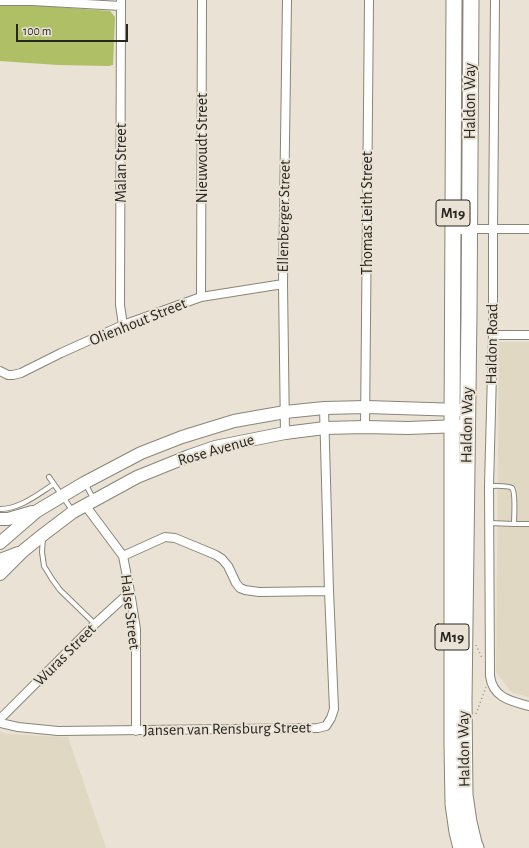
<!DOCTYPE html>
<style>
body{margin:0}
#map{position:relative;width:529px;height:848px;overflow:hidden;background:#e9e2d5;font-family:"Alegreya Sans",sans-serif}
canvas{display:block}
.scale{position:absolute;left:16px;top:24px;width:112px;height:18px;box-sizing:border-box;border:2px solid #282621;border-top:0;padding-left:5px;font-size:12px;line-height:14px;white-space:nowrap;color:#282621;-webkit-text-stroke:3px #e9e2d5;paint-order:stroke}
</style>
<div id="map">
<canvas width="529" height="848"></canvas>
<div class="scale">100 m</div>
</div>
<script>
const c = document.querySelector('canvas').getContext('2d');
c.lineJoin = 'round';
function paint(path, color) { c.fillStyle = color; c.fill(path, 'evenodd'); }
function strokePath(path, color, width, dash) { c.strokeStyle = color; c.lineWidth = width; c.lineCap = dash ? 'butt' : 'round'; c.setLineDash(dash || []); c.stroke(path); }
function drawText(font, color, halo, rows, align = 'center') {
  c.font = font + ' "Alegreya Sans",sans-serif'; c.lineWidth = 4; c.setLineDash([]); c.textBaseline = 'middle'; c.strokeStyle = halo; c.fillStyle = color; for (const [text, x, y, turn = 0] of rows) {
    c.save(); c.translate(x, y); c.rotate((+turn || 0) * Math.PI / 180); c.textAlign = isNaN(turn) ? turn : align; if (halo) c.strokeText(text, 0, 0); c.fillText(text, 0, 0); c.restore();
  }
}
const built = new Path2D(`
 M499,342H529V697L511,692L496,672Z
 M0,731L6,734L68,737L106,848H0Z`);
const green = new Path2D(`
 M0,4L44,6L110,11L115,17L113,65L109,66L58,65L0,61Z`);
const path = new Path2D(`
 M476,645L482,658
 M476,714L486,687`);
const lane = new Path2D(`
 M49,477L72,510
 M86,485L94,500
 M489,486C494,486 508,485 512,488C516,492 514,517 514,524H529
 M0,509C20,509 38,494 54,484
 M490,523L514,524
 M43,538L42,552L44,566L52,579L60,590L95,624`);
const street = new Path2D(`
 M121,0L120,305L123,325
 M495,0L493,229V335L489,486L490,676C493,698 511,701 529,706
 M0,1H32L121,6
 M453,231L470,229H529
 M201,297L202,0
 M493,335H529
 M0,371L8,375H13L21,373L61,353L101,335L123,325L201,297L283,284
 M365,427L369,0
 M285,433L283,284L287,0
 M85,505L123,556L130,592L136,629V731
 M123,556L165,537L175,538L216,555L222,559L228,566L236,583L240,588L245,590L259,592L329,591
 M0,719L95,624L130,592
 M0,723L18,727L58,731L318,728L326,726L331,718L334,709L329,591L324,408`);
const secondary = new Path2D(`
 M0,519H8L32,512
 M0,543L37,511L84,483L141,453L182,437L234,421L285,412L324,408L366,407L461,410
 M0,560L18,553
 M0,574L23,551L44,534L73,512L137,477L189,456L215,447L285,433L325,428L365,427L408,428L460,426`);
const highway = new Path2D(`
 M454,0L452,426V744L453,804L457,832L461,848
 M471,0L469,314L464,700L465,795L469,822L474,843L476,848`);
const shields = [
 [453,213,34],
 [452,637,34]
];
const shieldNames = [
 ["M19",453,213],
 ["M19",452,637]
];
const streetNames = [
 ["Haldon Way",470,101,-90],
 ["Nieuwoudt Street",202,148,-90],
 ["Malan Street",121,163,-90],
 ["Thomas Leith Street",367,213,-90],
 ["Ellenberger Street",284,216,-89],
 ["Olienhout Street",138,322,-22],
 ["Haldon Road",492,344,-89],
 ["Haldon Way",467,425,-89],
 ["Rose Avenue",216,450,-16],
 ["Halse Street",130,612,83],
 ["Wuras Street",65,655,-45],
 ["Jansen van Rensburg Street",227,729,-1],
 ["Haldon Way",464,749,-91]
];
paint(built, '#e1d8c3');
paint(green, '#aebf66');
strokePath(lane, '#8a8578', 6);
strokePath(street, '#8a8578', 10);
strokePath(secondary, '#8a8578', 14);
strokePath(highway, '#8a8578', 17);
strokePath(path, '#979288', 1.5, [1, 3]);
strokePath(lane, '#fff', 4);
strokePath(street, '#fff', 8);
strokePath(secondary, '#fff', 12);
strokePath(highway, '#fff', 15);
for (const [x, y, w] of shields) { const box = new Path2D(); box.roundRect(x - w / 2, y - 13, w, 26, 3); c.fillStyle = '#e9e2d5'; c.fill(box); strokePath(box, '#282621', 1); }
drawText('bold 15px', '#282621', null, shieldNames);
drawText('16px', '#282621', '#e9e2d5', streetNames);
</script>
